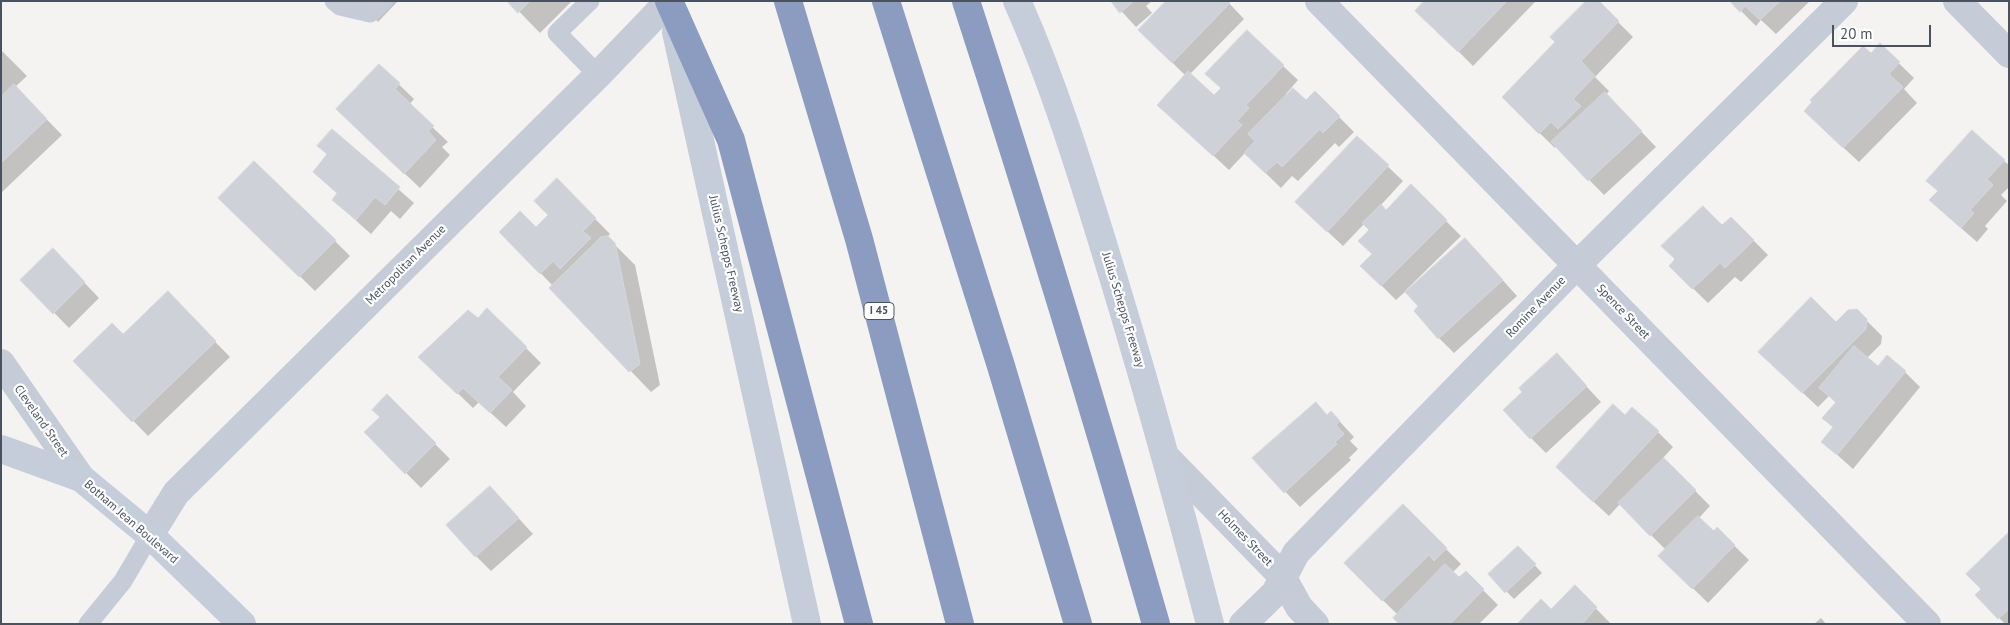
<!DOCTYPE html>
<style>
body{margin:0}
#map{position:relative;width:2010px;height:625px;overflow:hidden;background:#f5f3f2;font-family:"PT Sans",sans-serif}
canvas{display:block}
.frame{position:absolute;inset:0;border:2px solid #4a5260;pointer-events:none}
.scale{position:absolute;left:1832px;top:25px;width:99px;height:22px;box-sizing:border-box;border:2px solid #4a5260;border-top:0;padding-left:6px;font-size:15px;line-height:18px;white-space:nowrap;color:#4a5260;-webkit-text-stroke:4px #fff;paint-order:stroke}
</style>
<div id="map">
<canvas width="2010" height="625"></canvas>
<div class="frame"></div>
<div class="scale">20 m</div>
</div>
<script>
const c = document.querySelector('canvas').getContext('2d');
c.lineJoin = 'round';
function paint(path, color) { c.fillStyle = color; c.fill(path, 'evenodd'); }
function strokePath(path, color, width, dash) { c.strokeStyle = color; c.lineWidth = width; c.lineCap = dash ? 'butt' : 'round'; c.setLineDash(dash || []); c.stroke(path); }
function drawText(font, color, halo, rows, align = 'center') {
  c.font = font + ' "PT Sans",sans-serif'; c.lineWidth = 4.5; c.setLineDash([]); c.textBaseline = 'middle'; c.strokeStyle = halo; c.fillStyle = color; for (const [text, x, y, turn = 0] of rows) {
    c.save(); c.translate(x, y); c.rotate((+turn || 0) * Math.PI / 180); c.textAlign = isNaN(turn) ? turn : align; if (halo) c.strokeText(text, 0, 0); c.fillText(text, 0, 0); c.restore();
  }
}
const shadow = new Path2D(`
 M357,1H398L378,22Z
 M509,1H572L540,33Z
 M1112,1H1152L1146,6L1152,13L1136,27Z
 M1227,1L1244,19L1190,74L1214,97L1283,66L1298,80L1286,94L1287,95L1306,102L1315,93L1354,132L1339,147L1335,143L1298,181L1292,176L1281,188L1245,153L1229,170L1174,119L1186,76L1139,30Z
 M1426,1H1535V2L1473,66L1432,25Z
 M1597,1L1633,37L1595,77L1609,91L1606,95L1656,147L1604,195L1556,146L1555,148L1518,112Z
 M1731,1H1810L1776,34L1761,20L1756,26Z
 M1880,45L1914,78L1904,89L1917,103L1859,162L1820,126Z
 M1,50L27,76L15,87L62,135L1,193Z
 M379,65L414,99L409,105L448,142L442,147L450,155L420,188L352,124Z
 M332,131L414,203L400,219L391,211L371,234L333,200L338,194L314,172L328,155L319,146Z
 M1357,137L1403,181L1380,206L1386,211L1411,186L1461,236L1406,290L1408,292L1480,255L1517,296L1454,353L1439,338L1420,306L1406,291L1396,300L1362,266L1373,254L1370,230L1364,224L1343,246L1296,202Z
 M2004,161L2009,165V187L2001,195L2007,201L1985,226L1988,229L1977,242L1946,215L1939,192L1927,181Z
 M557,180L610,234L607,237L635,265L660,385L651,392L551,288L553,286L501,232L536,228L550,215Z
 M220,198L335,241L350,256L315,291Z
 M1731,218L1768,255L1741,282L1735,277L1708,303L1670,266L1676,259L1722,227Z
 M53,250L99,298L69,328L22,280Z
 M182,308L230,357L148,436L75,361Z
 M1856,310L1882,336L1881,344L1867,358L1878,368L1905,372L1920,387L1853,469L1823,442L1834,428L1824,418L1836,403L1829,396L1818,407L1775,367Z
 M478,320L526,348L541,363L513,392L526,406L506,427L479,402L473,408L435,371Z
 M1571,370L1601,402L1546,453L1531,438L1524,392Z
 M387,396L450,459L421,488L366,432L381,417Z
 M1331,412L1354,437L1350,441L1358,449L1349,458L1351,460L1300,507L1253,458Z
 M1625,417L1658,432L1673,447L1663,458L1710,506L1699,518L1714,533L1717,529L1749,560L1708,603L1660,556L1666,550L1620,504L1609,516L1572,482Z
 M490,487L533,534L491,571L476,556Z
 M1403,506L1461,564L1452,573L1459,579L1466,573L1498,605L1479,624H1401L1398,615L1345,563Z
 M2009,534V624H2005L1977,595L1983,589Z
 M1518,547L1542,573L1514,599L1489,574Z
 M1575,587L1611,624H1518L1551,611Z
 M1821,618L1826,624H1814Z`);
const building = new Path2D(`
 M507,1H530L518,13Z
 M1111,1H1134L1120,13Z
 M1166,1H1228L1230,3L1172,63L1138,30Z
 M1424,1H1507L1458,52L1415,11Z
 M1586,1H1599L1619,21L1581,61L1595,76L1573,99L1581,106L1558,129L1551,122L1539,134L1502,97L1555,42L1550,37Z
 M1730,1H1780L1760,20L1745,6L1740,12Z
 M1247,30L1284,65L1246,105L1249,108L1237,121L1242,125L1213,156L1157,105L1188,71L1214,95L1221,88L1205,74Z
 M1880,43L1900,62L1889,74L1903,87L1843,148L1804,111L1812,102L1810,100L1863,46L1871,53Z
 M379,64L400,83L395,89L434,126L428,131L436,140L404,174L336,109Z
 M14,84L47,119L1,163V97Z
 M1293,88L1306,100L1315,91L1340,116L1323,133L1320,129L1282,167L1277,162L1265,173L1244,153L1255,141L1248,134Z
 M1605,92L1642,131L1588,181L1551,142Z
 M332,129L400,187L385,205L375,197L356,220L332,200L337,193L313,172L327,154L317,146Z
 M1972,130L2005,160L1987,179L1993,185L1970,210L1974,213L1961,228L1929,200L1938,191L1926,181Z
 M1357,136L1389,165L1327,232L1295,202Z
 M254,161L336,240L299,277L218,198Z
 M557,178L596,218L583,231L591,238L560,269L553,261L540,274L499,232L520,211L536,227L548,215L534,201Z
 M1411,184L1447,220L1381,286L1360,266L1372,254L1358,241L1369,230L1362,223L1381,204L1386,210Z
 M1703,206L1722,225L1731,217L1754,240L1725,268L1720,263L1692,289L1669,266L1675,259L1661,246Z
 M608,236L615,243L640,364L629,372L549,288L601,237Z
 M1465,238L1503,280L1438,339L1414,311L1418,306L1405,292Z
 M53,248L85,282L53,314L20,280Z
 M168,291L216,341L132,422L73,361L112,323L123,334Z
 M1811,297L1836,322L1848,310L1857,309L1867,319L1866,329L1802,393L1758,352Z
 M487,308L527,347L498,377L512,390L490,413L463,388L457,394L418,357L468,310L478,318Z
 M1854,346L1878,366L1887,355L1906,371L1837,455L1821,442L1833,427L1822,418L1836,402L1819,388Z
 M1557,353L1587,386L1530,439L1503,410L1522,392L1519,388Z
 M387,394L436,443L405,474L364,432L380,417L372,410Z
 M1316,402L1327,415L1331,411L1340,421L1336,425L1344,434L1335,442L1337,444L1284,493L1252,458Z
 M1613,404L1625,415L1632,407L1659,431L1593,502L1556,467Z
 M1664,458L1696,490L1650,536L1618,503Z
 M490,486L519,518L475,557L446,525Z
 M1403,504L1447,548L1434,561L1429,555L1382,601L1344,563Z
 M1698,516L1714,531L1717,527L1735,545L1692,589L1658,556Z
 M2009,532V609L1998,619L1975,595L1981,589L1966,574Z
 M1518,546L1536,564L1505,593L1488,574Z
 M1445,564L1459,577L1466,571L1484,589L1450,624H1399L1393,618Z
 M1575,585L1597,607L1582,624H1517L1541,599L1551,609Z`);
const service = new Path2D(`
 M334,1L340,6L370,13L383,1
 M590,1L557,33L598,75
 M88,624L123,581L150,535`);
const minor = new Path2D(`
 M1319,1L1927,624
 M1957,1L2009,54
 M1,363L81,478
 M1167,458L1282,576L1299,607L1315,624
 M150,535L176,493L598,75L669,1
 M1243,624L1275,593L1296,553L1577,265L1844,1`);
const secondary = new Path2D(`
 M1017,1C1052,79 1078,163 1103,244C1142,370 1177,497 1210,624
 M676,32L807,624
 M1,449L81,478L150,535L242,624`);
const motorway = new Path2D(`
 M669,1L731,140L859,624
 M788,1L859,239L960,624
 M886,1L1001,366L1078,624
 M966,1C1033,208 1096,415 1156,624`);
const shields = [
 [879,311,30]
];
const shieldNames = [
 ["I 45",879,311]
];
const streetNames = [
 ["Julius Schepps Freeway",726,254,77],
 ["Metropolitan Avenue",406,265,-45],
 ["Romine Avenue",1536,307,-46],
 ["Julius Schepps Freeway",1123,310,73],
 ["Spence Street",1623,312,46],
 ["Cleveland Street",41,421,55],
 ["Botham Jean Boulevard",131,522,41],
 ["Holmes Street",1245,538,46]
];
paint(shadow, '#0003');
paint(building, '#ced1d8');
strokePath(building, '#d6d7dd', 1);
strokePath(service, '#c6ccd7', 19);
strokePath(minor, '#c6ccd7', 28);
strokePath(secondary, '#c5ccda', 28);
strokePath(motorway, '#8b9cc0', 28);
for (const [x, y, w] of shields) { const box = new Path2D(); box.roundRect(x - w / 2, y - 8.5, w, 17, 4); c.fillStyle = '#fff'; c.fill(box); strokePath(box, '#4a5260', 1); }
drawText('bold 11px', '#4a5260', null, shieldNames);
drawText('12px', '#4a5260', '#fff', streetNames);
</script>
